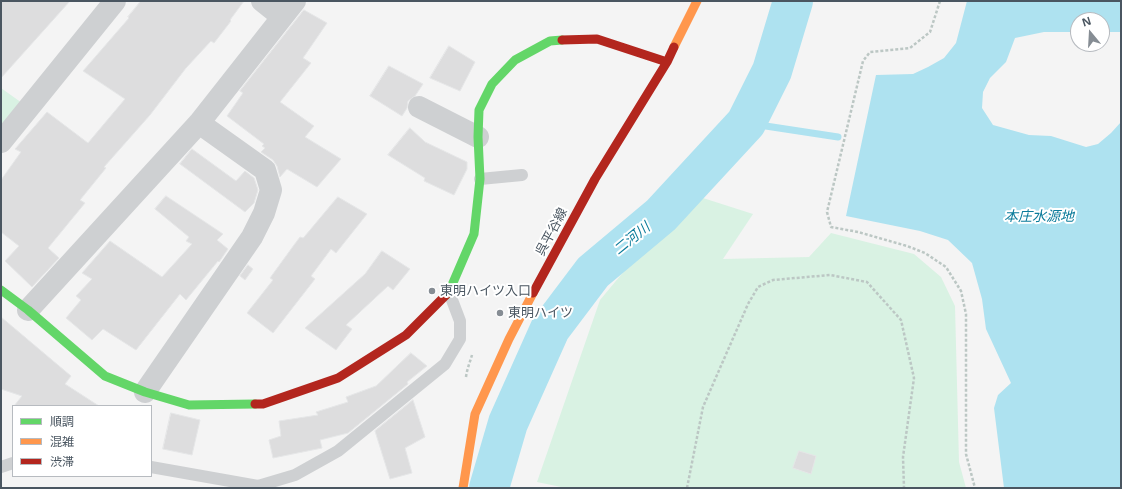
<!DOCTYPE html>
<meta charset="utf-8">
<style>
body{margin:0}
#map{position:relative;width:1122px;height:489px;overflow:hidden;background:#f4f4f4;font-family:"Open Sans","Noto Sans JP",sans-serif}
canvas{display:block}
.frame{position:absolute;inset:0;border:2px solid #4a5661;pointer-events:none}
.legend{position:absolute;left:12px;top:405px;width:140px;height:72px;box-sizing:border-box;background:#fff;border:1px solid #b7bbc0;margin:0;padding:5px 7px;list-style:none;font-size:12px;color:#4a5661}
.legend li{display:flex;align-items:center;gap:8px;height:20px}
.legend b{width:20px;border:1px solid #b7bbc0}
.north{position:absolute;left:1070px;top:12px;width:40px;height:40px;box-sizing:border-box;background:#fff;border:1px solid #b7bbc0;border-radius:50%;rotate:342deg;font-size:11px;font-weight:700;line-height:16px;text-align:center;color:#4a5661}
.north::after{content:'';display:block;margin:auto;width:14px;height:18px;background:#868d94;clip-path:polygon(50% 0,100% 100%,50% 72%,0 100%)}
</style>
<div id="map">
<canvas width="1122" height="489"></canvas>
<div class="frame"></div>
<ul class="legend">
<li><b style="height:5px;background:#63d668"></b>順調</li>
<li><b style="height:5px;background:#ff974d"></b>混雑</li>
<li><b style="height:5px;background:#b3261e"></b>渋滞</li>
</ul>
<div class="north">N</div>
</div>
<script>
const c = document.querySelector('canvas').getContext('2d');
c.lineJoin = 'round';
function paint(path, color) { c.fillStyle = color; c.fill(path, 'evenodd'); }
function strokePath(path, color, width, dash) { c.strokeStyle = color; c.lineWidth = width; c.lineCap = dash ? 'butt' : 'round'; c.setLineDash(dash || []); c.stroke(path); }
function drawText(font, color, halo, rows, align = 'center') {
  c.font = font + ' "Open Sans","Noto Sans JP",sans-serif'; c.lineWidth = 4; c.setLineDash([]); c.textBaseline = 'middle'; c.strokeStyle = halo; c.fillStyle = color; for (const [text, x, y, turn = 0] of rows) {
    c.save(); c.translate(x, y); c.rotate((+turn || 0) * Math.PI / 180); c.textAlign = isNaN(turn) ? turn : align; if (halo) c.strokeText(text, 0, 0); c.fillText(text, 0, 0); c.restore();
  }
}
const green = new Path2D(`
 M1,88L22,103L1,128Z
 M703,198L753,214L723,259L809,257L831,233L914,254L941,277L955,306L959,462L966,488H561V487L537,482L600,300L650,240L683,207Z`);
const water = new Path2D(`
 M967,1H1121V32H1102V20H1078V32H1044L1015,38L1006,62L990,78L983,92L982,108L993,125L1029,135L1051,136L1086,147L1098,144L1111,133L1121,122V488H1004L994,408L998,395L1011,383L986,329L982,299L972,263L948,240L920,231L846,216L876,75L913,74L928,67L944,58L956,43Z`);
const stream = new Path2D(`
 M746,123L838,137`);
const river = new Path2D(`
 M489,488L508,423L550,329L593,272L661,215L746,123L772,71L793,1`);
const building = new Path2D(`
 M1,1H70L1,78Z
 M141,1H244L230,20L231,21L214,43L211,41L186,68L150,115L104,167L106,168L80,200L85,203L48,248L59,258L32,287L5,261L19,246L1,232V180L21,152L15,149L47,112L88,143L125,99L83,71L129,18L128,17Z
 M304,10L327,23L303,58L311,63L280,102L314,126L305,137L341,159L317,187L287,169L280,177L277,166L273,160L261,152L265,148L262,146L264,144L227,116L243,93L240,91Z
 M449,46L475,62L460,91L430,78Z
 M389,66L423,84L415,96L408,101L407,108L402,116L370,96Z
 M410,128L425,142L467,162V169L454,195L424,181L425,178L388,155Z
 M192,149L236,181L245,171L254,178L258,190L254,203L245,212L180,164Z
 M166,196L223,234L217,240L228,249L219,262L218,261L186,300L180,294L136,350L103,329L92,340L66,318L81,300L76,296L92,279L82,273L110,241L162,277L192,244L186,241L189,237L155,209Z
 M338,197L367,214L336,253L331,249L311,276L315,279L273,333L247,313L273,280L270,278L294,245L300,237L303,238Z
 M382,251L410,269L393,290L388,286L346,325L352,329L336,350L305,328L365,274Z
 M248,265L253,269L245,280L240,276Z
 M1,317L71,376L65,384L99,406H14L22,396L1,389Z
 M411,353L427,366L407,382L408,384L348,433L320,440L322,448L273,458L269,440L281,436L279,421L318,415L316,412L348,402L346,397L376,386Z
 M413,400L425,437L405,448L412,473L390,479L375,431Z
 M171,413L200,420L192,455L163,449Z
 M799,451L816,456L811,474L793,468Z`);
const path = new Path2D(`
 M940,1L930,32L910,48L870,52L863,61L827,212L831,227L858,232L907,246L925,253L946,267L961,291L966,314V454L975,488
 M466,377C467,369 470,362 472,355
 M687,488L703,407L748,304L758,287L773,280L830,275L867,282L901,320L914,378L903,457L904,488`);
const lane = new Path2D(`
 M480,179L522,175
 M1,467L13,463
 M151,467L258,486L295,475L338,451L445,364L460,339V321L449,292`);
const street = new Path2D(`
 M262,1L282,17
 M419,107L478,137
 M1,142L115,1
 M28,310L199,123L295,1
 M145,392L252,237L264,213L271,190L265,170L199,123`);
const fast = new Path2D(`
 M1,290L28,310L105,376L145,392L189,405L255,404
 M446,295L449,292L474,234L480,179L478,137L479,110L492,84L515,60L550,41L562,40`);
const slow = new Path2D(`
 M674,47L697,1
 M463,488L475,414L509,339L533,293`);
const jam = new Path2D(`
 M562,40L597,39L667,62
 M533,293L595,179L667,62L674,47
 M255,404H263L338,378L406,335L446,295`);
const markers = [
 [432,291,4,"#868d94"],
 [500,313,4,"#868d94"]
];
const streetNames = [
 ["呉平谷線",552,232,-62]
];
const poiNames = [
 ["東明ハイツ入口",440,291],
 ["東明ハイツ",508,313]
];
const waterNames = [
 ["本庄水源地",1039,217],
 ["二河川",632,239,-39]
];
paint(green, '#d9f2e3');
paint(water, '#aee2f0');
strokePath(stream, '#aee2f0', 7);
strokePath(river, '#aee2f0', 40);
paint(building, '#ddddde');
strokePath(building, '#e5e6e7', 1);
strokePath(path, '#bcc7c4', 2.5, [3, 2]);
strokePath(lane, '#ced0d2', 12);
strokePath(street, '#ced0d2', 22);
strokePath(fast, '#63d668', 9);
strokePath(slow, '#ff974d', 9);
strokePath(jam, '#b3261e', 9);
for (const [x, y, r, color] of markers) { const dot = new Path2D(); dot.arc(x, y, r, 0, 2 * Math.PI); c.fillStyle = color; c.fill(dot); strokePath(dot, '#fff', 1.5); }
drawText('13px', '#4a5661', '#fff', streetNames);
drawText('13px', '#4a5661', '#fff', poiNames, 'left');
drawText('italic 14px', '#0c7c9b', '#fff', waterNames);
</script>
